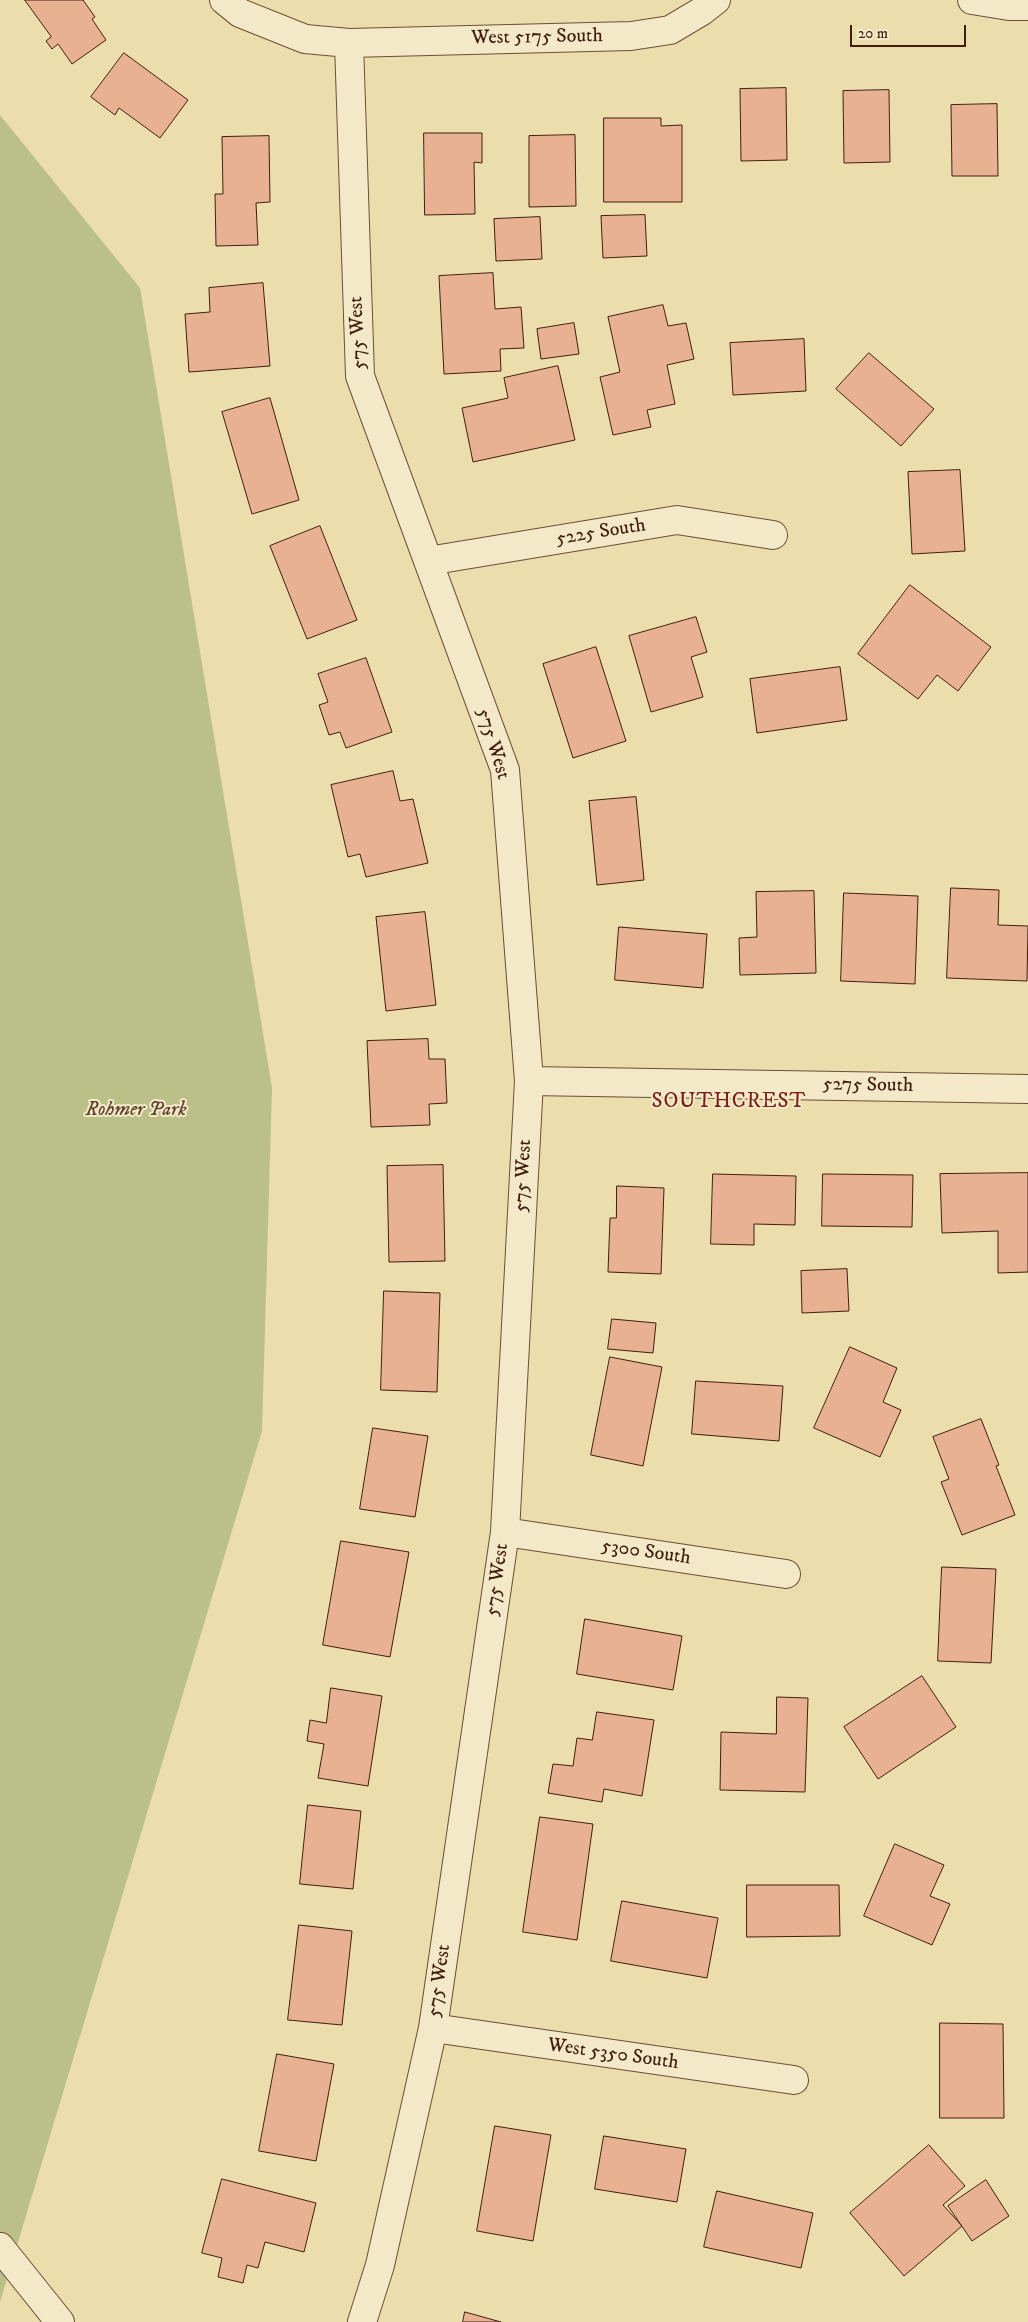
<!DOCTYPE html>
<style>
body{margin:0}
#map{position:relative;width:1028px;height:2322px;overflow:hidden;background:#ecddac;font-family:"IM FELL DW Pica",serif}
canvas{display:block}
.scale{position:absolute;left:850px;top:25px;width:116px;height:22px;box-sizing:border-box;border:2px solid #411e10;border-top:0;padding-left:6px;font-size:15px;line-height:18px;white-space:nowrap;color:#411e10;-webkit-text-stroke:4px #f3e9c9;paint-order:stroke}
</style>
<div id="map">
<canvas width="1028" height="2322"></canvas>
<div class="scale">20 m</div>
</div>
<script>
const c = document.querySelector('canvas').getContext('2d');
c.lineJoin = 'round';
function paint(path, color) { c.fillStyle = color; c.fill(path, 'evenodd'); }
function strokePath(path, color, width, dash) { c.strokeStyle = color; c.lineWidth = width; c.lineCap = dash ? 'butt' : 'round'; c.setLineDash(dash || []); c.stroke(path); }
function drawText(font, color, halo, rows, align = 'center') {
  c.font = font + ' "IM FELL DW Pica",serif'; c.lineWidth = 4; c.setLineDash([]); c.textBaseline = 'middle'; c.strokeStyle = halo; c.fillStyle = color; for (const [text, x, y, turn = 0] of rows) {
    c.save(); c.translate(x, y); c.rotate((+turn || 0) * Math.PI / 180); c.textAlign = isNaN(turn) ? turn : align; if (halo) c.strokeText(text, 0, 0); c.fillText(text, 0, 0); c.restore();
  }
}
const green = new Path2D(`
 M0,115L140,288L272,1088L262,1431L0,2302Z`);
const building = new Path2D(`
 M25,0H83L95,17L92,19L106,40L72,64L58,44L52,49L46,41L51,37Z
 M124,53L188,100L160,138L119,108L115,115L91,97Z
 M786,88L787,160L741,161L740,89Z
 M889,90L890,162L844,163L843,91Z
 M997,104L998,176H952L951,105Z
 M604,118H661V126L682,125V202H604Z
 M424,133H482V163L474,162L475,214L425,215Z
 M575,135L576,206L529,207V136Z
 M269,136L270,202L256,203L258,245L216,246L215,194H223L222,137Z
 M645,215L647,256L603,258L601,216Z
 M540,217L542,259L496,261L494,219Z
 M493,273L495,309L521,307L524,348L500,349L501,371L444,374L439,276Z
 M263,283L270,366L189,372L185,314L210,312L209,288Z
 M663,305L668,326L686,323L694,359L667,365L675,404L647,410L651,427L613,435L600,377L620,372L608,317Z
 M574,323L579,354L541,359L537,329Z
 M804,339L806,391L733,395L730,343Z
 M869,353L934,409L901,446L836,389Z
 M558,366L575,440L473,462L462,408L508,398L504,378Z
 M270,398L299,500L252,514L222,412Z
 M960,470L965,551L912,554L908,472Z
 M320,526L357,620L307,639L270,546Z
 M910,585L991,647L958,691L937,675L918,699L858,654Z
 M696,617L707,652L691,657L703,697L651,712L629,636Z
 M596,647L626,741L573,758L543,664Z
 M366,658L392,732L346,748L340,732L329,735L319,705L328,702L318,674Z
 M840,667L847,720L757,733L750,679Z
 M393,771L400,801L413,799L428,863L366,877L360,854L348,857L331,785Z
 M636,797L644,880L597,885L589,801Z
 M951,888L999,890L998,925L1028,926L1027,981L947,978Z
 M814,891L816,973L740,975L739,938L757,937L756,892Z
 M844,893L918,896L915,984L841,981Z
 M425,912L436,1005L386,1011L376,917Z
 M619,927L707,934L703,988L615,980Z
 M428,1039L429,1059H445L447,1103L429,1104L430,1125L371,1127L367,1041Z
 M443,1165L445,1261L389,1262L387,1166Z
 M1028,1173V1272L998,1273V1231L942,1233L940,1174Z
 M713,1174L796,1176L795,1225L754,1224V1245L711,1244Z
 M823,1174L913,1175L912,1227L822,1226Z
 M617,1186L664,1188L661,1274L608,1272L610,1218H616Z
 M847,1269L849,1311L802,1313L801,1271Z
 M384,1291L440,1293L437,1392L381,1390Z
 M612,1319L656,1323L653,1353L608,1349Z
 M850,1347L897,1368L883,1402L901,1410L880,1457L814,1428Z
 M610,1357L662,1367L643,1466L591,1455Z
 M696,1381L783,1386L779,1441L692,1434Z
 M981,1419L999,1465L996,1466L1015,1515L962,1535L941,1482L949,1479L933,1437Z
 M373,1428L428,1436L415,1517L360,1509Z
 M341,1541L409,1552L390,1657L323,1645Z
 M942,1567L996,1569L991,1663L938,1661Z
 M585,1619L682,1636L673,1690L577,1674Z
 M922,1676L956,1727L878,1779L844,1727Z
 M331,1688L382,1696L368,1786L318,1778L324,1744L307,1741L310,1720L326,1723Z
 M777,1697L808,1698L805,1792L720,1790L721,1732L776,1734Z
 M597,1712L654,1720L642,1796L604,1789L602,1802L548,1793L553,1764L573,1766L577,1738L592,1740Z
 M308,1805L361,1811L353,1889L300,1884Z
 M540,1817L593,1824L577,1940L523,1932Z
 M895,1844L944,1865L930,1896L950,1904L932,1945L864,1916Z
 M747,1885H839L840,1936L747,1937Z
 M622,1901L718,1918L707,1978L611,1961Z
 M299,1925L352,1931L342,2025L288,2020Z
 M940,2023L1003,2024L1004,2118H940Z
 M277,2054L334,2064L316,2161L259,2151Z
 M495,2126L551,2135L533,2241L477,2231Z
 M604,2136L686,2149L677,2202L595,2189Z
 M929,2145L965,2186L943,2205L962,2226L904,2276L850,2213Z
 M222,2179L316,2203L304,2252L265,2242L258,2268L247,2265L243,2283L218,2277L222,2258L202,2253Z
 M986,2180L1009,2216L972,2241L948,2206Z
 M717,2191L813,2213L801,2268L704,2247Z
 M465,2312L501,2322H463Z`);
const minor = new Path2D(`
 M224,0L240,13L305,39L349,43L631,36L670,30L702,11L716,0
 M972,0L1009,6H1028
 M349,43L360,376L505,770L529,1081L505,1532L433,2028L380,2265L362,2322
 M428,561L677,520L773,535
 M529,1081L1028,1089
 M505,1532L786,1574
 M433,2028L794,2080
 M0,2247L60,2322`);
const streetNames = [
 ["West 5175 South",537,38,-1],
 ["575 West",359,333,-93],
 ["5225 South",601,533,-9],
 ["575 West",492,744,73],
 ["5275 South",868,1086,1],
 ["575 West",524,1176,-87],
 ["5300 South",646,1553,8],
 ["575 West",498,1580,-82],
 ["575 West",440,1981,-82],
 ["West 5350 South",613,2055,8]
];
const parkNames = [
 ["Rohmer Park",136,1111]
];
const neighbourhoodNames = [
 ["SOUTHCREST",729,1103]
];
paint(green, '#bac088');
paint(building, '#e7b192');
strokePath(building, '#411e10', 1);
strokePath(minor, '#6c4e37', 30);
strokePath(minor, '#f3e9c9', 28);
drawText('20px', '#411e10', '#f3e9c9', streetNames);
drawText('italic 20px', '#5f462e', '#f3e9c9', parkNames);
c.letterSpacing = '1px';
drawText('21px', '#7a1f14', '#f3e9c9', neighbourhoodNames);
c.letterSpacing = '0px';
</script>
